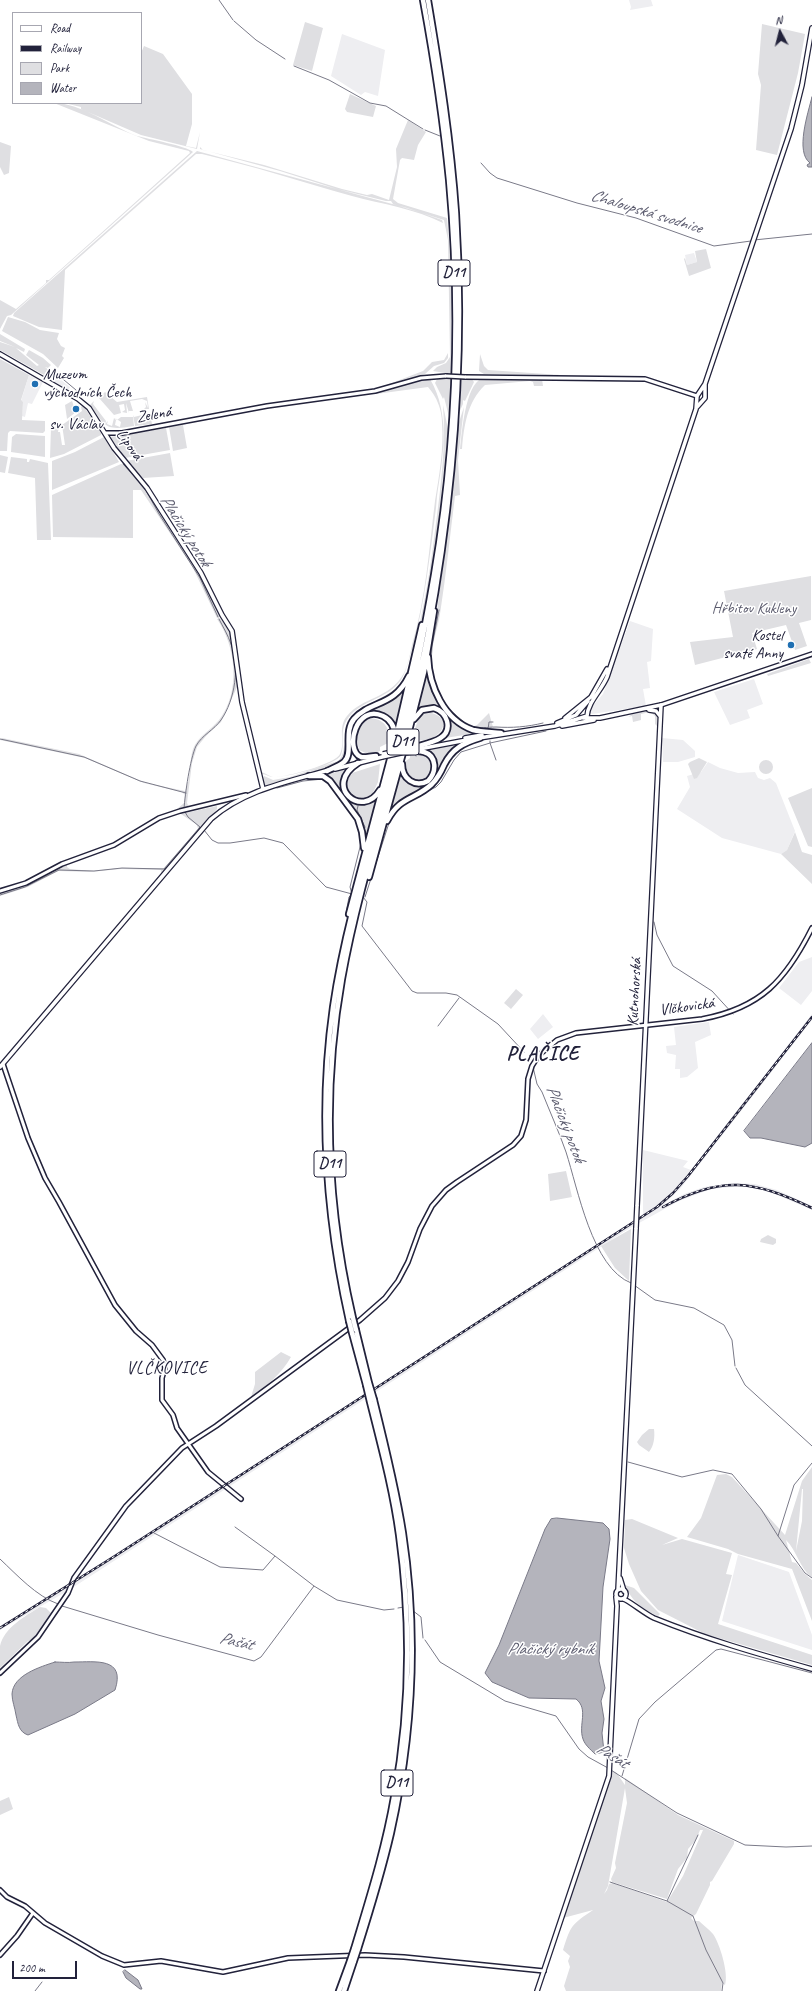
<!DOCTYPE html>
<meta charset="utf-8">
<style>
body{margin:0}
#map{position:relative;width:812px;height:1991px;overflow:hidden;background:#fff;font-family:Caveat,sans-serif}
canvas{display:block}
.legend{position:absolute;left:12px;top:12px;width:130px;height:92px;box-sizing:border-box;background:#fff;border:1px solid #a7a7b1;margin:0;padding:5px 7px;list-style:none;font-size:12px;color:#22223b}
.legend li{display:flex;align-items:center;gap:8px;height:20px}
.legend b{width:20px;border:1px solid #a7a7b1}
.north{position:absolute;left:760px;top:12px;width:40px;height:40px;-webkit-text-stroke:3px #fff;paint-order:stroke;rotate:353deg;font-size:11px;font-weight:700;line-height:16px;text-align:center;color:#22223b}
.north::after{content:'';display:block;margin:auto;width:14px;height:18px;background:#22223b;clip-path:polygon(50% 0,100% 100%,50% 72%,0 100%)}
.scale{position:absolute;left:12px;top:1961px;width:65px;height:18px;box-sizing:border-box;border:2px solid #22223b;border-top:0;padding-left:5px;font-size:12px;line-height:14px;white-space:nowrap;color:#22223b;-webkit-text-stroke:3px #fff;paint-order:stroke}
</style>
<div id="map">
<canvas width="812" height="1991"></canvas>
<ul class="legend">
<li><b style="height:5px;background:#fff"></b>Road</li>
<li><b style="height:5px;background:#22223b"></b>Railway</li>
<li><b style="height:11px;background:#dfdfe2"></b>Park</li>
<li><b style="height:11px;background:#b4b4bc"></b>Water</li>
</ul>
<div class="north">N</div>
<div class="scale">200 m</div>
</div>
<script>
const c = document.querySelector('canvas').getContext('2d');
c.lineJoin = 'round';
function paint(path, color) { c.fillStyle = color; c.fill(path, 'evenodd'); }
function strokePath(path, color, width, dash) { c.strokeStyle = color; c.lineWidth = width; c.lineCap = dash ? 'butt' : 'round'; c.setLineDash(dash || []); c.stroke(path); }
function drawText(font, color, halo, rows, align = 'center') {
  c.font = font + ' Caveat,sans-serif'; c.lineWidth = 3; c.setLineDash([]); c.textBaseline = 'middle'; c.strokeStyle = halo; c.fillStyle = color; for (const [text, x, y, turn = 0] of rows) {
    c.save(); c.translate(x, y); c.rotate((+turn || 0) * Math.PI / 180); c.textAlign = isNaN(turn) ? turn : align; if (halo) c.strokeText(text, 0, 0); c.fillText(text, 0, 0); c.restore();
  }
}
const built = new Path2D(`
 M629,0H651L653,6L630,10L631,7Z
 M342,34L385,50L378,96L365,92L361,95L331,76Z
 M694,253L697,262L687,265L685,255Z
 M29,375L43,382L32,404L28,403L25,417L22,416L23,402L21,401Z
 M56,376L70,387L68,391L53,382Z
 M630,621L653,629L651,661L647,662L650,688L643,689L646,706L592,714L589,712L590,709L603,694Z
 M754,679L763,704L747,710L750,718L730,725L714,692Z
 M662,738L683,740L695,751V757L678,762H663Z
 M708,762L720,768L738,773L755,772L758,778L764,780L770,778L776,783L795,831L787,850L781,854L722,838L677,809L690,787L687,776L701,772Z
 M812,957V991L801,1005L779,988L799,962Z
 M543,1014L553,1027L538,1039L530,1029Z
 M812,1014V1020L699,1165L680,1189L662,1206L684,1194L704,1187L736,1183L755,1184L777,1190L812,1206V1210L768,1191L742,1186L711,1189L679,1201L630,1228L69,1590L0,1630V1626L45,1599L643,1215V1150L688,1161L683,1167L691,1170Z
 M709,1022L711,1035L695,1042L698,1068L687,1077L680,1078V1069H675L676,1055L667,1053L666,1046L676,1045L674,1027Z
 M738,1555L789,1572L812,1635V1650L722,1621Z`);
const green = new Path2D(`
 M305,22L323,28L312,71L293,65Z
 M762,24L805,34L798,73L777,155L756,150L761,85L758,74Z
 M144,46L163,54L192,94V124L186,146L196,148L200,132L197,149L141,135L81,109V107L64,103H141V53Z
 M350,94L376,106L373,117L347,112L345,109Z
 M54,103C81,103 111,126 137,136C148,139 187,146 193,152L11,315L7,316L0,329V300L16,309L46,283V280H49L190,153L189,151L149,141Z
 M408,120L426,132L418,145L414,160L402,158L400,160L393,199L398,203L447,218L451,264V374L433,371L437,367L446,363L450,357L448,240L444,220L393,204L391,201H386L337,189L280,171L200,149V147L203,150L264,165L342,189L367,195L372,194L389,200L397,167L396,149Z
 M0,142L11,146L9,173L4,175L0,167Z
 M197,151L407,208L442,220L443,223C416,209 382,204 352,196C302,182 253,166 202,154H196L65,270L62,330L39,327L13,316L14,313Z
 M706,249L711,268L689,276L684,259L685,258L687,265L697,262L695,251Z
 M8,317L25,322L40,330L59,333L57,339L61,346L65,348L62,356L64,358L58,368L43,354L2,331Z
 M0,334L25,349L24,352L16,348L37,366L39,365L26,355L29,350L43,358L51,365L48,368L45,367L53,373L51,379L0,350V342L15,347L0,341Z
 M448,353V358L444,363L434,366L425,374L376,389L423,371L432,362L444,360Z
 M480,354L484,366L488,370L561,375L484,374L479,371Z
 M0,359L29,375L21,400L23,402L22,420L45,421V431L43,433L10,431L8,433L7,451H0Z
 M438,377L451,378L449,417L444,397L443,399L435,383Z
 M460,378H471L474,382L465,401L463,400V404L458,415Z
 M482,378L542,379L543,386H534L533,382L530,381L485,385C467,402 464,426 462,449H460C462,432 465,386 482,378Z
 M421,379H430C451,415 443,457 437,496L436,508C430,554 425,601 413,646C409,658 407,670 401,680C388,699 362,700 349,717C338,731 346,742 341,755C337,765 284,778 273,777C269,777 266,774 262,774L261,772C265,773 269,776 273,777C283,778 336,764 340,754C346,742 337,728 347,716C362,697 390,699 404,673C408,665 410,654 412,645C426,598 429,549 435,501C439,476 444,449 442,423C442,410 437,397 428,387L376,394V392Z
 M105,392L117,402L147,397L149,409H144L146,407L145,402L148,408L147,401L142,399L130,401L133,411H128L129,413L126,403L127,413L122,412L125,410L124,404L119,405L121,413L114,415L99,398Z
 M72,401L76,412L67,419L65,405Z
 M94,401L93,404L106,421L105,424L108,421L107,424L112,426L114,418L116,420L115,425L120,427L121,422L115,418L117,420L121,417H133L134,426C105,431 106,427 90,405Z
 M83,405L101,433V435L64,454L50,458L51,427L59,426L58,432H60L62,445H65L62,425L82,411L81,407Z
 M443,405L448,429L437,535L427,598L409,673L395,693L360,712L347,729L345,759L338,765L265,786L263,779L264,776L273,780L290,777L338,761C349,751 340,733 349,719C362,702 388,700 401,682C409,672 410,658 414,646C425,606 431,564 436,523C441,484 446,445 443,405Z
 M464,407L458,460L460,495L455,496C450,536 446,575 440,614C437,633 429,649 432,670C435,693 451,718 473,727L477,725L489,713L493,727L479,729L459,721L447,708L436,689L430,664L449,520L458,425Z
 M150,413L152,424L135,426L133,415L134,417Z
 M183,425L187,448L173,451L169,427Z
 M166,428L170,450L125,458L111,439V437Z
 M16,434L45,436V457L11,452L12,437Z
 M104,437L119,462L52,490V461L75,452Z
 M170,453L174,476L143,478L126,461Z
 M0,455L8,457L5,473L0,472Z
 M11,457L27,459V462H29L30,459L48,463L51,540H37L35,478L8,473Z
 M121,464L125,465L142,482L197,570L220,617L217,618L192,566L141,490H133V538L53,537L52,495Z
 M811,576V620L799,623L807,646L795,650L786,625L752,633L757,649L695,665L690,642L733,637L724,591Z
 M220,618L231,633L238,685L221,722L206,736L197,747L192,763L187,803L189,807L177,809L184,803L185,795L182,792L144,783L85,758L0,740L2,738L79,754L146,783L185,791C191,781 189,761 193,749C198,736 211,730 219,720C241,692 236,646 217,619Z
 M809,659L811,663L768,676L767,674Z
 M427,666L431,686L443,711L433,706L417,708Z
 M407,684L396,727C389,715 381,710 366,713L394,698Z
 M647,711H654L658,715V727L655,724V716L650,712L641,714V720L633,722L632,716L628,717L634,713Z
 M432,713C456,720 438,743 418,740L414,733C417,722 419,713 432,713Z
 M447,714L463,728L477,733L445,738C449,730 450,723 447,714Z
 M370,718C385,719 391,729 388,743L380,747V751L370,755L359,750L356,735L361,722Z
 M457,744L447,755L440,769L434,755L426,750Z
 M419,752C432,757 437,765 428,778C417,784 400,778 406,761L410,758V753Z
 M699,758L707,762L697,778L694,779L688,764L690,762Z
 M759 767a7 7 0 1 1 14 0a7 7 0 1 1-14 0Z
 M380,764L378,782L371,797L362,800L349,794C345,786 345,781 349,774Z
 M347,768L341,779L343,794C351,802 367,810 376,799L366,836L359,817L327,775Z
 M400,774L411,785L423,786L430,783L390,809Z
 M812,788V847L808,846L788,798Z
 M217,806V809L152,886L151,885L161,873V870L121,869L90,872L58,871L28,887L0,896V892L28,883L62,865H67V867L70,869L93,871L120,868H164L198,829L197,825L181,814Z
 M795,832L802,852L812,855V884L781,854L787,850Z
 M516,989L523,995L511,1009L504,1003Z
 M566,1171L572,1197L550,1201L548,1174Z
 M631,1229L629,1281L615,1268L601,1246Z
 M768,1235L776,1239V1243L773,1245L760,1242L761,1239Z
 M281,1352L291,1357C281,1374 267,1386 251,1397L255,1384V1372Z
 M649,1429H654C655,1437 654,1446 649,1452L639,1445L637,1442L642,1435Z
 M812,1467V1578C799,1567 797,1551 786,1540L792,1562L796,1563L805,1574L812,1580V1621L792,1569L738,1554L728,1549L687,1537L701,1518L717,1475L726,1474L732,1477L785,1535L802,1481ZM803,1489L802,1521L796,1551L802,1489Z
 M632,1519L678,1538L662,1545L682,1539L732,1553L726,1574L732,1575L718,1624L812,1655V1665L705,1634L658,1610L641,1591L629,1564L624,1548L625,1520Z
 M625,1585L634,1588L660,1614L658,1616C642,1609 632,1602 625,1585Z
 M40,1607L46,1608L52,1614L32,1640L28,1641L0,1668C0,1662 0,1653 0,1646C4,1628 25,1616 40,1607Z
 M611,1771L616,1772L625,1785V1778L678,1815L734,1841V1844L712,1881L710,1882V1885L696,1914L691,1918L694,1921H699C703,1925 709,1929 713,1934C720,1944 729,1974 725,1985L722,1983L721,1991H566L564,1986L570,1967L568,1961L570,1956L563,1950C571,1925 571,1925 593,1910L563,1918ZM625,1788L627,1803L615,1863L616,1868L611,1879L612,1882L667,1899L678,1869L687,1858L688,1849L696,1840L700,1830H703L683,1876L667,1902L613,1883L609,1884L607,1890L604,1894L608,1886Z
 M9,1797L13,1809L0,1815V1801Z`);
const water = new Path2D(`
 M812,97V167H808L807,165L810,163C795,152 808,113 812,97Z
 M812,1043V1143L805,1147L761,1138H750L744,1131Z
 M557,1518L603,1523L609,1529L610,1539L603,1587L599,1661L605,1688L601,1701L604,1719L602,1733L604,1752L595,1754C590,1749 585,1745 583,1739C578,1725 589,1709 576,1699L529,1698L492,1682L485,1673L499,1645L545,1529L551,1519Z
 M55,1662C61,1662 68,1663 74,1662C95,1662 126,1657 115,1690L75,1714L28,1735C19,1732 18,1724 16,1715C15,1708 12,1701 12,1694C13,1675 40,1667 55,1662Z
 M125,1970L138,1980L142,1989H140L126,1978L123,1972Z`);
const stream = new Path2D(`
 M219,0L233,20
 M234,21L256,40L285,59
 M294,66L329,80L370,103L386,106L423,129
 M425,130L440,136
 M481,163L490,173L497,178L577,203L636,218L714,246L751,241
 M754,240L812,234
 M58,375L76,390L79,395
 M123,464L138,480
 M144,487L159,514L200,578L218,617
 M431,665L432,646L439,610
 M448,708L466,724
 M471,727C480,729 487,727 496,727C512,728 527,727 543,723
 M488,730L489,722H493
 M0,739L84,757L140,781L186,793
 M415,753L416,756
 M496,760L490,743L546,731
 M277,788L303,781L323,779
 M422,794L436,787L441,782L454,760L461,752L490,743V741
 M358,806L357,810L365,827L364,830
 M184,809C185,794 190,759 196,746C202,735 214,730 221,720C235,700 240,666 231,644C228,635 223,627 219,619
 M204,830L212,840L218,843H230L264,838L283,843L326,887L352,894
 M0,895L25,887L59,870L94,871L122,868L164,869L200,827L188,817L185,812
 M363,897L367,902L362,926L412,991L417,993H446L457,995L498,1024L524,1052
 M365,897L389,823L395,812
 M346,913L349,897L352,894L350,887L361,843
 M654,922L657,935L673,966L712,991L733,1014
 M438,1026L459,998
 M533,1067L537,1084L542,1092C550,1112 559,1132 566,1152C578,1189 592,1268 631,1283
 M634,1285L655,1300L694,1308L724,1325L732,1340L735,1366
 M736,1368L745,1385L812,1446
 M628,1462L682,1477L713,1470L732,1474L761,1509L778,1536
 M812,1463L794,1485L778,1536L805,1573L812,1578
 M235,1527L275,1556
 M154,1533L220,1567L263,1570L275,1556L314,1586
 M0,1559C17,1575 36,1596 58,1604
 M62,1606L158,1635L254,1661L261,1657L314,1586L337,1600L384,1610L394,1609
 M398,1608L404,1607
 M412,1610L421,1617L423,1638
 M425,1640L440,1662L505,1701L556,1716L579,1749L588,1757L608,1768
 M611,1770L677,1813L745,1845L786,1847L812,1846
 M622,1776L639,1719L655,1702L716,1650L721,1649L812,1673
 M698,1835L667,1901L693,1916L706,1950L723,1983L722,1991
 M610,1882L667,1901
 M35,1991L42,1982`);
const minor = new Path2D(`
 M465,377L645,379L697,396
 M106,433H122L267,406L375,391L421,378L446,376
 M661,705L812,654
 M0,891L26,883L62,864L114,845L159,818L180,811L246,795
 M3,1064L28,1138L45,1178L59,1202L115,1305L136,1331L152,1345L163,1360L165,1368L162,1378V1400L173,1415L177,1428L208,1472L241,1499
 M0,1673L38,1637L68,1593L74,1578L126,1506L182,1448L216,1426L360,1320L385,1298L398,1281L408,1262L420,1229L432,1206L446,1190L457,1182L513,1145L521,1136L526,1120L528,1079L532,1066L539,1055L557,1040L576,1033L702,1019C761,1008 786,980 812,928
 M0,1890L7,1897L25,1906L45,1923L102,1956L124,1965L161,1961L223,1972L288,1958L365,1955L404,1957L544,1971
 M0,1955L17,1936L33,1913`);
const major = new Path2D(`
 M0,354L78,399L89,408L114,448L147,488L201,573L222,615L232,631L242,702L263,789
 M697,407L705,398V384L791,129L802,85L812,28
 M649,710L656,711L660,716
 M565,718L591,697L607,669
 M583,718H600L661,705L637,1206
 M557,723L576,715L588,701
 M562,726L594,720
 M465,738L482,735
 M479,738L555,726L587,716C588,702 601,691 607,677L696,409L697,396L705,384
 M414,750L472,739
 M335,769L382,757
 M0,1067L211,819C244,790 287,782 329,770
 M620,1578L624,1591
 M616 1594a5 5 0 1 1 10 0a5 5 0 1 1-10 0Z
 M618,1590L636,1228
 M623,1599C627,1599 645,1614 654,1618C706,1639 758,1654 812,1669
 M537,1991L609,1776L617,1606L616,1597`);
const highway = new Path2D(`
 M428,657C429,686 444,720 473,730C482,732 492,732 501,733
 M414,719L422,710L434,708C440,710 445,714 447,721C452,740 428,743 415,747
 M376,756C371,756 365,758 361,757C344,750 356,703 383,716C391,720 395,728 395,737
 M358,763C322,786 362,820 380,790
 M402,764C402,779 415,788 428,781C437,772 437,756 424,752C418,750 411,751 405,752
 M327,771C333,768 339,766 344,762C354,754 343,732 354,719C371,700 394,707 409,676
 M309,776H323L330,781L358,819L362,832L364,848
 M387,821C400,796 415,800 432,784C438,778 441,772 444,765C452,749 463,743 480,738
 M369,877L409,731L424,672L434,611
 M349,914L398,729L422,625
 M353,1318C327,1206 322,1092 342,979C363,862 406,750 428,634C454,495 465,354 456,213C451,141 440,71 428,0
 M349,1321C326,1218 318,1112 333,1007C346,918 375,833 398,746C413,690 424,633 434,575C456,446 461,311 449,180C443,119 434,60 423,0
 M356,1330L369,1383
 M352,1333L366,1385
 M354,1949C369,1899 385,1849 394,1797C410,1711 411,1622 399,1535C393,1490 381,1446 370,1402
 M358,1949C370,1911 382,1872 391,1833C413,1735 418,1632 403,1533C396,1488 385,1444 374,1400
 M339,1991L350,1961
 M344,1991L354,1961`);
const rail = new Path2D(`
 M663,1207C722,1175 753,1180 812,1208
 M0,1628L115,1556L657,1207L673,1193L688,1176L812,1017`);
const minorBridge = new Path2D(`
 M446,376L465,377`);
const majorBridge = new Path2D(`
 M383,754L415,747
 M382,757L405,752
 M636,1228L637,1206`);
const highwayBridge = new Path2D(`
 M353,1318L356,1330
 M349,1321L352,1333
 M369,1383L374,1400
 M366,1385L370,1402
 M350,1961L354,1949
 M354,1961L358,1949`);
const markers = [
 [35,384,4,"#1f6fb2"],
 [76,409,4,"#1f6fb2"],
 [791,645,4,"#1f6fb2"]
];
const shields = [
 [454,273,32],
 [403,742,32],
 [330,1164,32],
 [397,1783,32]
];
const shieldNames = [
 ["D11",454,273],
 ["D11",403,742],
 ["D11",330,1164],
 ["D11",397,1783]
];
const poiNames = [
 ["Muzeum",43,375],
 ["východních Čech",43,393],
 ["sv. Václav",76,425,"center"],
 ["Kostel",783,636,"right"],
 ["svaté Anny",783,654,"right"]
];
const streetNames = [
 ["Zelená",154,415,-10],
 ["Lipová",129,445,54],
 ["Kutnohorská",635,992,-87],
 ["Vlčkovická",687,1007,-8]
];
const parkNames = [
 ["Hřbitov Kukleny",754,609]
];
const waterNames = [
 ["Chaloupská svodnice",646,212,17],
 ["Plačický potok",185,531,58],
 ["Plačický potok",565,1124,69],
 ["Pašát",236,1642,13],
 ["Plačický rybník",550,1650],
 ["Pašát",612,1756,32]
];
const neighbourhoodNames = [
 ["VLČKOVICE",167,1369]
];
const districtNames = [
 ["PLAČICE",543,1055]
];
paint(built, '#eeeef1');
paint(green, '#dfdfe2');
paint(water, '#b4b4bc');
strokePath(water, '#7a7a88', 1);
strokePath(stream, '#7a7a88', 1);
strokePath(minor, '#22223b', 6);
strokePath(major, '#22223b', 6);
strokePath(highway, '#22223b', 8);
strokePath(minor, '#fff', 3);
strokePath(major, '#fff', 3.5);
strokePath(highway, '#fff', 4.5);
strokePath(rail, '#22223b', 2.5);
strokePath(rail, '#fff', 1, [3]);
strokePath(minorBridge, '#22223b', 6, []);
strokePath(majorBridge, '#22223b', 6, []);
strokePath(highwayBridge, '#22223b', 8, []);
strokePath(minorBridge, '#fff', 3);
strokePath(majorBridge, '#fff', 3.5);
strokePath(highwayBridge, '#fff', 4.5);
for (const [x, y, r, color] of markers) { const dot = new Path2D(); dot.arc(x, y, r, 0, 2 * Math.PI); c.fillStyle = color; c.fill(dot); strokePath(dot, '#fff', 1.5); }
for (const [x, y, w] of shields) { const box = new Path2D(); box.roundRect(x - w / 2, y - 13, w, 26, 3); c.fillStyle = '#fff'; c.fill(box); strokePath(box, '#22223b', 1); }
drawText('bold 15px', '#22223b', null, shieldNames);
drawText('16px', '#22223b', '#fff', poiNames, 'left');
drawText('16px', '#22223b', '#fff', streetNames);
drawText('16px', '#5b5b6d', '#fff', parkNames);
drawText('italic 17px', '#5c5c6f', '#fff', waterNames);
c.letterSpacing = '1px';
drawText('17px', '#22223b', '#fff', neighbourhoodNames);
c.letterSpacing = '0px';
c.letterSpacing = '1px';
drawText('bold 20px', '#22223b', '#fff', districtNames);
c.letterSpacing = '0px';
</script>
